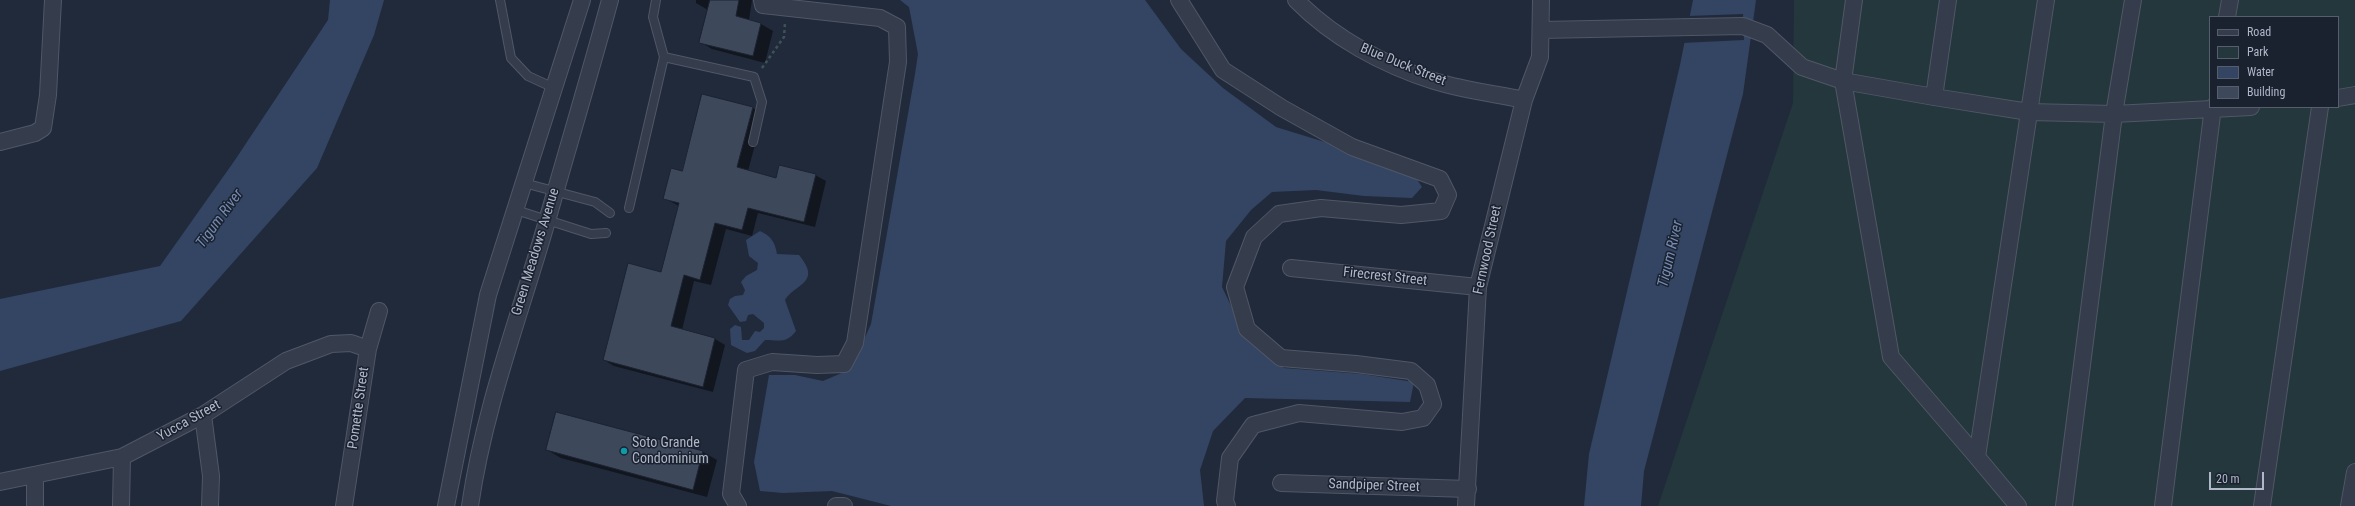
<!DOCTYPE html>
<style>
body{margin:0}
#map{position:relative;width:2355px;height:506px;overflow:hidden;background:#212a3b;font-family:"Roboto Condensed",sans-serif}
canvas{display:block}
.legend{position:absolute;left:2209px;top:16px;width:130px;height:92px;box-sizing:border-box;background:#1a2230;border:1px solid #565e6d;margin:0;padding:5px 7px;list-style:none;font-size:12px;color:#b0b7c8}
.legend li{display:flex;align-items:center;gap:8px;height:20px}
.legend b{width:20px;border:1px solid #565e6d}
.scale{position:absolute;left:2209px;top:472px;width:55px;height:18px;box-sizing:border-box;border:2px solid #b0b7c8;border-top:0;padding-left:5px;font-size:12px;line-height:14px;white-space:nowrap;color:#b0b7c8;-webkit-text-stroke:3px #1a2230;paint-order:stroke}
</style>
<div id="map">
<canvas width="2355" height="506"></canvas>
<ul class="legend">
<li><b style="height:5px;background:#353c4c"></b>Road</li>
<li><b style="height:11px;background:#23373c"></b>Park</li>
<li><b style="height:11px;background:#344463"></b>Water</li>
<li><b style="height:11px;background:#3d485b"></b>Building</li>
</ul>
<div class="scale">20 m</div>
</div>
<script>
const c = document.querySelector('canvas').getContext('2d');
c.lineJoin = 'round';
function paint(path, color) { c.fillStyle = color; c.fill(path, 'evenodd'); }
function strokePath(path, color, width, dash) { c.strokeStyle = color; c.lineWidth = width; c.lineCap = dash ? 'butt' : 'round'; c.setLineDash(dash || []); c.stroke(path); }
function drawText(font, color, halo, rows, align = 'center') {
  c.font = font + ' "Roboto Condensed",sans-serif'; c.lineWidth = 3; c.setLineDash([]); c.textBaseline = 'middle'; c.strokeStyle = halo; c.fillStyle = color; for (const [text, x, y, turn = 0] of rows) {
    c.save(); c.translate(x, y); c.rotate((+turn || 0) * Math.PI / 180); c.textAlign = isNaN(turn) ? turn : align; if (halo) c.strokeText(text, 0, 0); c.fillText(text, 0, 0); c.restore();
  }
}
const green = new Path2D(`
 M1794,0H2355V506H1658L1793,103ZM2210,17H2338V107H2210Z`);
const water = new Path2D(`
 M330,0H384L374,35L317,168L181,321L0,371V299L160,266L235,160L328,20Z
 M900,0H1145L1181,49L1223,88L1276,127L1341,147L1414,175L1422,187L1412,198L1364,196L1316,190L1272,192L1251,210L1226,241L1222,287L1246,337L1284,368L1362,374L1414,382L1410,402L1245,398L1213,431L1200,470L1204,506H891L832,491L783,493L760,491L754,462L769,375H795L823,381L851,369L871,324L915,74L918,54L909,7Z
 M1693,0H1756L1743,94L1644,471L1641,506H1584L1589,454L1680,65Z
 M760,231C771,236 775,242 777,254L799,255C822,283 796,283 785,300L796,331C786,344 779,340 765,340L755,351L747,353L731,345L730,329L735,325L741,327L742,340H749L755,331L760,332L764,328V323L753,314L748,315L746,321L740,322L728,305L730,299L735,296L743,295L745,290L741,282L746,276L757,270L758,263L749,256L746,240Z`);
const pier = new Path2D(`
 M1743,14L1744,40L1682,43L1688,16Z`);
const shadow = new Path2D(`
 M696,0H752L749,20L761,24L773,31L765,63L712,49L700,42L708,10L696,3Z
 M703,95L753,108L763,114L748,171L777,179L815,175L826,181L815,227L758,213L752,236L726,229L711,285L694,281L682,330L715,339L725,345L713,392L614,366L604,360L661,273L679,206L664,198L683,172Z
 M556,413L703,452L717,460L707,497L561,458L547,450Z`);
const building = new Path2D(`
 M710,0H739L736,16L761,23L753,56L699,43Z
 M702,94L753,107L737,167L776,178L779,165L816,174L804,222L748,208L742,230L715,223L700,280L684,275L671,326L715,338L703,387L603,360L628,263L661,272L679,203L663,199L671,168L682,171Z
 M556,412L703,451L693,490L546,450Z`);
const path = new Path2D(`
 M762,68L784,37L785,23`);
const lane = new Path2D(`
 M500,0L511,58L528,76L554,88
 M664,57L754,77L762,102L753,142
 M524,183L595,202L610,213
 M629,208L664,57L653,17L656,0
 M516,210L591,234L606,233`);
const street = new Path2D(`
 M1179,0L1223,70L1282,108L1352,147L1440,179L1448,195L1441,211L1401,215L1321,208L1279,214L1254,237L1235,287L1247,329L1281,358L1356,364L1411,371L1427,385L1433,404L1423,418L1402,422L1299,413L1253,425L1230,458L1225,501L1227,506
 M1296,0C1333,38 1384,65 1434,81C1463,90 1495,94 1524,100
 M1854,0L1843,81L1891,357L1977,457
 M2227,17L2230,0
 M1541,30L1743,26L1767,35L1802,67L1843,81L1934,97L2029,112L2114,114L2251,107
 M1934,97L1948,0
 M2338,98L2355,95
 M0,142L35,133L43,128L48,95L53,0
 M1291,268L1478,287
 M203,415L211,476L210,506
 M0,482L122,457L203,415L286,361L331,344L351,343L368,349
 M1281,483L1468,489
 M35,506V476
 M121,506L122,457
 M344,506L368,349L379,311
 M446,506L488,295L582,0
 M470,506C484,408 520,315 547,221C568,147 590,74 610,0
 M738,506L731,494L746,370L772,362L817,365L844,364L855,343L898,62L897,27L880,18L763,5L762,0
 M836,506H844
 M1466,506L1478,287L1524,100L1540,57L1541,0
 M2018,506L1977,457L2046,0
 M2064,506L2114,114L2133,0
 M2163,506L2213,107
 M2262,506L2320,107
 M2349,506L2355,472`);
const markers = [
 [624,451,4,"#0f9aa8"]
];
const streetNames = [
 ["Blue Duck Street",1403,65,22],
 ["Fernwood Street",1488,250,-78],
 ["Green Meadows Avenue",536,252,-73],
 ["Firecrest Street",1385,277,6],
 ["Pomette Street",359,408,-82],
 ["Yucca Street",189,421,-29],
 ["Sandpiper Street",1374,486,2]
];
const poiNames = [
 ["Soto Grande",632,443],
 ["Condominium",632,459]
];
const waterNames = [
 ["Tigum River",220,219,-54],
 ["Tigum River",1671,254,-77]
];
paint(green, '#23373c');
paint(water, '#344463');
paint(pier, '#212a3b');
paint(shadow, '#0007');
paint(building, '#3d485b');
strokePath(building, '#1c2332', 1);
strokePath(lane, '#505766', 10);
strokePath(street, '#505766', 18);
strokePath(path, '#3e5357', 2.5, [3, 3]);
strokePath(lane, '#353c4c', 8);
strokePath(street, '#353c4c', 16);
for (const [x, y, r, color] of markers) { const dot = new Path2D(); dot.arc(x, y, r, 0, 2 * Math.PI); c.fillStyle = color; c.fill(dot); strokePath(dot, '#1a2230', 1.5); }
drawText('14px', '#b0b7c8', '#1a2230', streetNames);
drawText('14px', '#b0b7c8', '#1a2230', poiNames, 'left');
drawText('italic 15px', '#768bb1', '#1a2230', waterNames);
</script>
